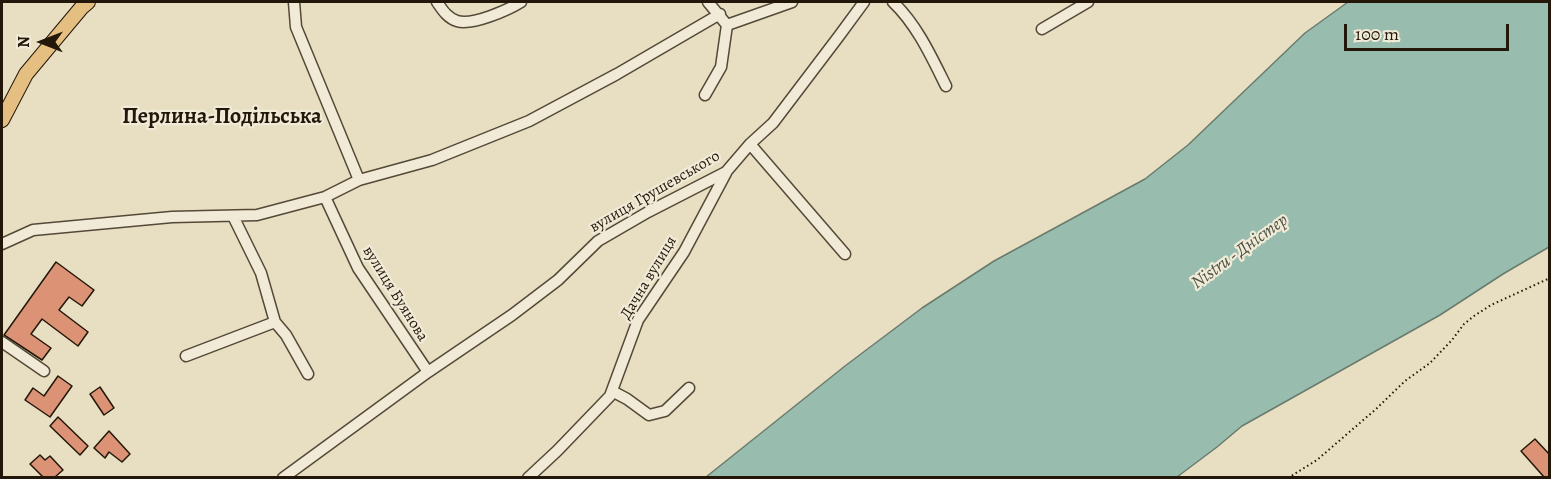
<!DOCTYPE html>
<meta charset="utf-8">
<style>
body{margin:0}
#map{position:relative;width:1551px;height:479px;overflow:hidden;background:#e8dec2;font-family:Alegreya,serif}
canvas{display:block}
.frame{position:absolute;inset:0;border:3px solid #231709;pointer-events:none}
.north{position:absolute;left:12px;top:12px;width:60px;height:60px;-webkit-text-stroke:4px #f0ead7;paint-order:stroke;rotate:270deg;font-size:16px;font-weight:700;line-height:24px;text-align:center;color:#231709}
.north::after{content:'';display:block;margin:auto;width:21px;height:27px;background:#231709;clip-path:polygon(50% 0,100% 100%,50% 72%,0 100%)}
.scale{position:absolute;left:1344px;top:24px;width:165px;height:27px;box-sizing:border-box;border:3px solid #231709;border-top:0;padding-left:8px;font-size:18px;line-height:21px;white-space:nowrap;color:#231709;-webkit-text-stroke:4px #f0ead7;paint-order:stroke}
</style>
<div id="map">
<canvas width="1551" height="479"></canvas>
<div class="frame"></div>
<div class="north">N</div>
<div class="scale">100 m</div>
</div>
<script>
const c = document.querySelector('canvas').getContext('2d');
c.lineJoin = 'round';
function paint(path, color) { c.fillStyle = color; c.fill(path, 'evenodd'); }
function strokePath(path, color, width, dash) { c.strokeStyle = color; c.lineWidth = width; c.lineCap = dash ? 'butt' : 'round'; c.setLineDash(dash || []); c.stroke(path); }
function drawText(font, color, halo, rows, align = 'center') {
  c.font = font + ' Alegreya,serif'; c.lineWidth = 4.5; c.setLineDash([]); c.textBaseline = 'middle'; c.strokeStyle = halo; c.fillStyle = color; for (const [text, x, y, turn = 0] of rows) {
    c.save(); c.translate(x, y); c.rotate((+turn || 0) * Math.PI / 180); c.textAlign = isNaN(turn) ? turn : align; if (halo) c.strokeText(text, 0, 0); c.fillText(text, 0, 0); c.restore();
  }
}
const water = new Path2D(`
 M1348,2H1549V247L1503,274L1440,315L1242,426L1217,447L1177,477H706L845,366L922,308L994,261L1145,179L1188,145L1305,33Z`);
const building = new Path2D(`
 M56,262L94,290L82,306L69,297L59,310L88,332L78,346L42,319L31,334L51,348L42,360L4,335Z
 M58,376L72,386L50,417L25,400L33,388L44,396Z
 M100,387L114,408L104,415L90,394Z
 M58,417L88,446L80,455L50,426Z
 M109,431L130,454L122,462L109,452L105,458L94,448Z
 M1535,439L1550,455V477H1544L1521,451Z
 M40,455L45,460L50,456L63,470L55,477H43L30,464Z`);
const path = new Path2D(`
 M1288,478L1317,460L1376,409L1405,381L1430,363L1452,340L1464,324L1474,316L1491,305L1550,278`);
const minor = new Path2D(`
 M294,2L296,27L359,180
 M437,2C442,9 447,18 457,21C472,26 508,10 521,2
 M893,2C917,25 931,56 946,86
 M727,25L792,2
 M1042,29L1088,2
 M705,95L721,67L727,25L708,2
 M750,144L845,254
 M325,197L358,268L428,372
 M233,216L261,273L275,322L286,335L308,374
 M2,244L33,230L172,217L257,215L325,197L359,180L432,160L529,121L617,74L720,14
 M2,342L44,371
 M186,356L275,322
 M612,391L627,399L649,415L665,411L689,388
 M283,478L428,372L512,315L558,280L598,241L648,212L726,172L750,144L773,123L839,36L864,2
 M528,478L557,451L610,396L638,320L684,252L726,173`);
const major = new Path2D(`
 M2,120L26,74L82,7L88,2`);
const streetNames = [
 ["вулиця Грушевського",655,192,-30],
 ["Дачна вулиця",649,278,-59],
 ["вулиця Буянова",395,294,58]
];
const waterNames = [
 ["Nistru - Дністер",1240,252,-36]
];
const districtNames = [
 ["Перлина-Подільська",222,118]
];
paint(water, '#98bdae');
strokePath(water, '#697b6c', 1.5);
paint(building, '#db9275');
strokePath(building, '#231709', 1.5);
strokePath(minor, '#544937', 13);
strokePath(major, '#231709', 16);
strokePath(path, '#231709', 2, [1.5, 3]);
strokePath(minor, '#f0ead7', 10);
strokePath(major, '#e4bf81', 14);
drawText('16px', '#231709', '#f0ead7', streetNames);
drawText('italic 18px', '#4c5143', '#f0ead7', waterNames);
drawText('bold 22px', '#231709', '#f0ead7', districtNames);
</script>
